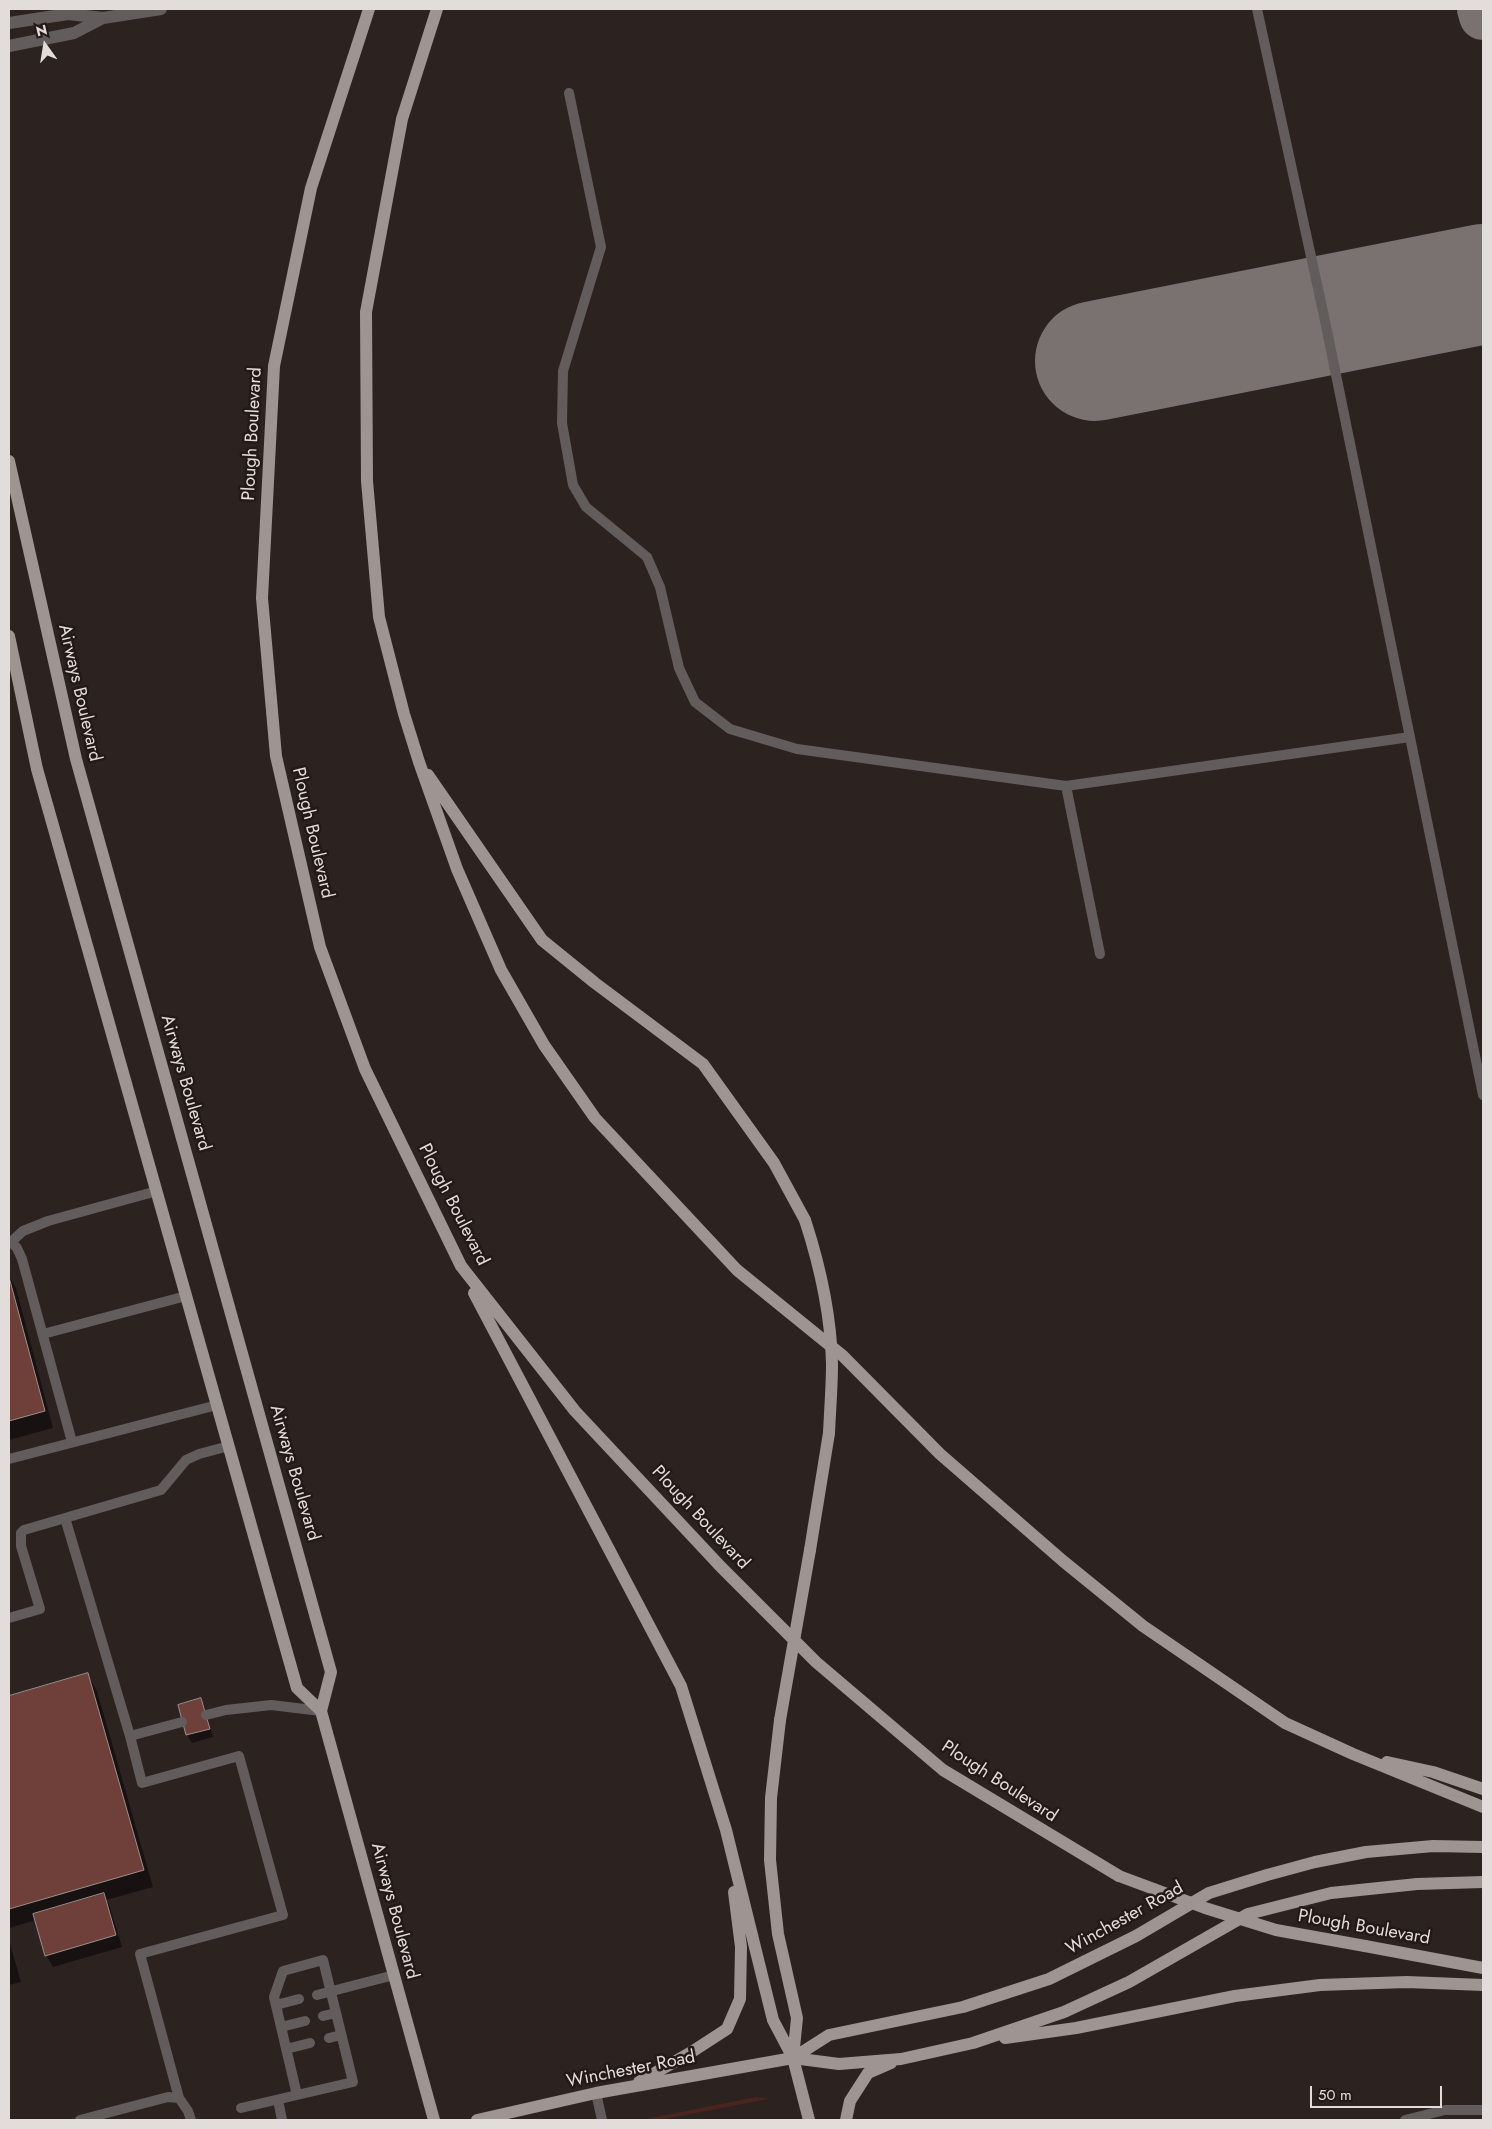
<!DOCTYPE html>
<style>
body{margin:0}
#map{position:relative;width:1492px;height:2129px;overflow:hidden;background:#2c2321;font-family:Jost,sans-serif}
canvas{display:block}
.frame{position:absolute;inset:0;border:10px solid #e2dcdb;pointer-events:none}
.north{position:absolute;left:20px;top:20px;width:50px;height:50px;-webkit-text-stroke:4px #231a18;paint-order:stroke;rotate:347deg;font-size:14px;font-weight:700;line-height:20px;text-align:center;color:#e2dcdb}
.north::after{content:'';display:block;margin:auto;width:18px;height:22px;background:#e2dcdb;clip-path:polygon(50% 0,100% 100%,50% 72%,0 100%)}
.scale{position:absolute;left:1310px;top:2086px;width:132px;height:22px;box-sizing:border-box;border:2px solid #e2dcdb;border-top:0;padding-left:6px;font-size:15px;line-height:18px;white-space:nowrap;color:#e2dcdb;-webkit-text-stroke:4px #231a18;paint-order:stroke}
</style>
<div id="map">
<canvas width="1492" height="2129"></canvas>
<div class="frame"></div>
<div class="north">N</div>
<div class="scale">50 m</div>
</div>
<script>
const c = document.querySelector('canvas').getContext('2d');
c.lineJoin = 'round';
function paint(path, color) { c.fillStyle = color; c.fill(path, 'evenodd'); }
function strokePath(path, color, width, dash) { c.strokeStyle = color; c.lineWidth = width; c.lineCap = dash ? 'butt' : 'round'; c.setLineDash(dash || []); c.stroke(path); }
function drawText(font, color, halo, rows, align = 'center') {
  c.font = font + ' Jost,sans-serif'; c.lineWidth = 5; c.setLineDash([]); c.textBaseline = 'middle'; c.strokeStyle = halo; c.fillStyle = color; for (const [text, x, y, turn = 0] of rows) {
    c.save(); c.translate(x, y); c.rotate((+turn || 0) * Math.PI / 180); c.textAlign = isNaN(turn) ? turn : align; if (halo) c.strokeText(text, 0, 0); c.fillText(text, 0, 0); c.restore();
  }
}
const green = new Path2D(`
 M756,2097L768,2099L659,2120H641Z`);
const shadow = new Path2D(`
 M9,1276L16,1288L53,1428L9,1440Z
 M88,1675L97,1691L153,1887L106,1900L110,1907L122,1947L53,1967L46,1955L36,1920L9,1928V1697Z
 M201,1700L205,1708L213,1737L192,1743L187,1735L180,1706Z
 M9,1940L21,1982L9,1985Z`);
const taxiway = new Path2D(`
 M1481,9L1483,16`);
const runway = new Path2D(`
 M1095,361L1483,284`);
const building = new Path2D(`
 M9,1277L45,1411L9,1421Z
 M88,1673L144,1870L9,1909V1696Z
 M201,1698L210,1729L186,1735L178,1705Z
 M104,1893L116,1935L45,1956L33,1914Z`);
const service = new Path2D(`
 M1257,9L1324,316L1483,1095
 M569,93L601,247L563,371L562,423L573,485L586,507L647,557L660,587L679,668L695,702L730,729L797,749L1066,786L1410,737
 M1066,786L1100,954
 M11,1242L23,1231L48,1221L157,1191
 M9,1243L11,1242L17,1248L22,1259L72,1442
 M43,1334L186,1296
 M9,1459L217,1405
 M65,1518L130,1736
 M9,1618L40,1609L21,1546V1533L24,1530L161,1490L186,1460L199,1454L229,1446
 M206,1715L226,1710L271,1705L321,1711
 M317,1995L394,1975
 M276,2005L299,1999
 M323,2016L336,2013
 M281,2027L305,2021
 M329,2038L341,2035
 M286,2049L310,2043
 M596,2093L602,2120
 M179,2098L140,1954L283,1915L239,1756L142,1783L130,1736L182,1722
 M278,2100L282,2120
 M241,2108L353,2082L323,1960L283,1971L274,1997L297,2095
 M80,2120L168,2097L179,2098L188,2111L191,2120
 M1405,2120L1445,2110H1483`);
const minor = new Path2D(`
 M9,23L68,14L103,18L161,9
 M9,46L74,33L103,18`);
const primary = new Path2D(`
 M369,9L311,188L274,366L262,598L276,756L320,947L365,1069L461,1266L575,1411L721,1567L816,1662L943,1770L1119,1876
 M437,9L402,119L366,312L367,481L379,617L404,714L419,762L457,869L501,970L544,1045L595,1118L737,1270L843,1356L940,1454L1063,1561L1143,1626L1285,1723L1353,1754L1483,1807
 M9,461L76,759L331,1672L321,1711L434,2120
 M9,636L37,769L297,1688L321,1711
 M428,775L542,940L595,983L703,1064L774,1163L805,1220
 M474,1293L681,1686L726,1830L773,2020L793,2058L809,2120
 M810,1550L829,1433
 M780,1720L771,1798L770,1860L778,1934L797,2018L793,2058
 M1387,1762L1433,1772L1483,1789
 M1365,1946L1483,1968
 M1005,2038L1076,2028L1235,1996L1320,1985L1407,1982L1483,1985
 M793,2058L829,2035L963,2007L1049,1979L1136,1936L1209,1893L1267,1875L1315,1862L1366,1852L1433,1846L1483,1847
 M639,2082L690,2053L727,2029L740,1999L741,1947L734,1892
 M477,2120L596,2093L793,2058L839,2064L901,2059L973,2043L1064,2012L1129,1982L1248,1914L1331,1893L1417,1884L1483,1882
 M846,2120L850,2101L868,2073L891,2063`);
const primaryBridge = new Path2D(`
 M805,1220C820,1266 831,1315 832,1364C832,1387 830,1410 829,1433
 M780,1720L810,1550
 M1119,1876L1205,1908L1276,1930L1365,1946`);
const streetNames = [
 ["Plough Boulevard",253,434,-87],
 ["Airways Boulevard",79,693,77],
 ["Plough Boulevard",312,833,77],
 ["Airways Boulevard",185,1083,74],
 ["Plough Boulevard",453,1205,63],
 ["Airways Boulevard",294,1473,74],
 ["Plough Boulevard",700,1518,47],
 ["Plough Boulevard",999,1782,33],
 ["Airways Boulevard",394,1911,75],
 ["Winchester Road",1125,1919,-29],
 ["Plough Boulevard",1364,1928,10],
 ["Winchester Road",631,2070,-11]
];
paint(green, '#4b241e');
paint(shadow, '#0007');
strokePath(taxiway, '#797270', 48);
strokePath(runway, '#797270', 120);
paint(building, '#6f4039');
strokePath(building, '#9b8f8d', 1);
strokePath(service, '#625d5c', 10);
strokePath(minor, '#625d5c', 12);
strokePath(primary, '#9e9492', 12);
strokePath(primaryBridge, '#9e9492', 12);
drawText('18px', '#e2dcdb', '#231a18', streetNames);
</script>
